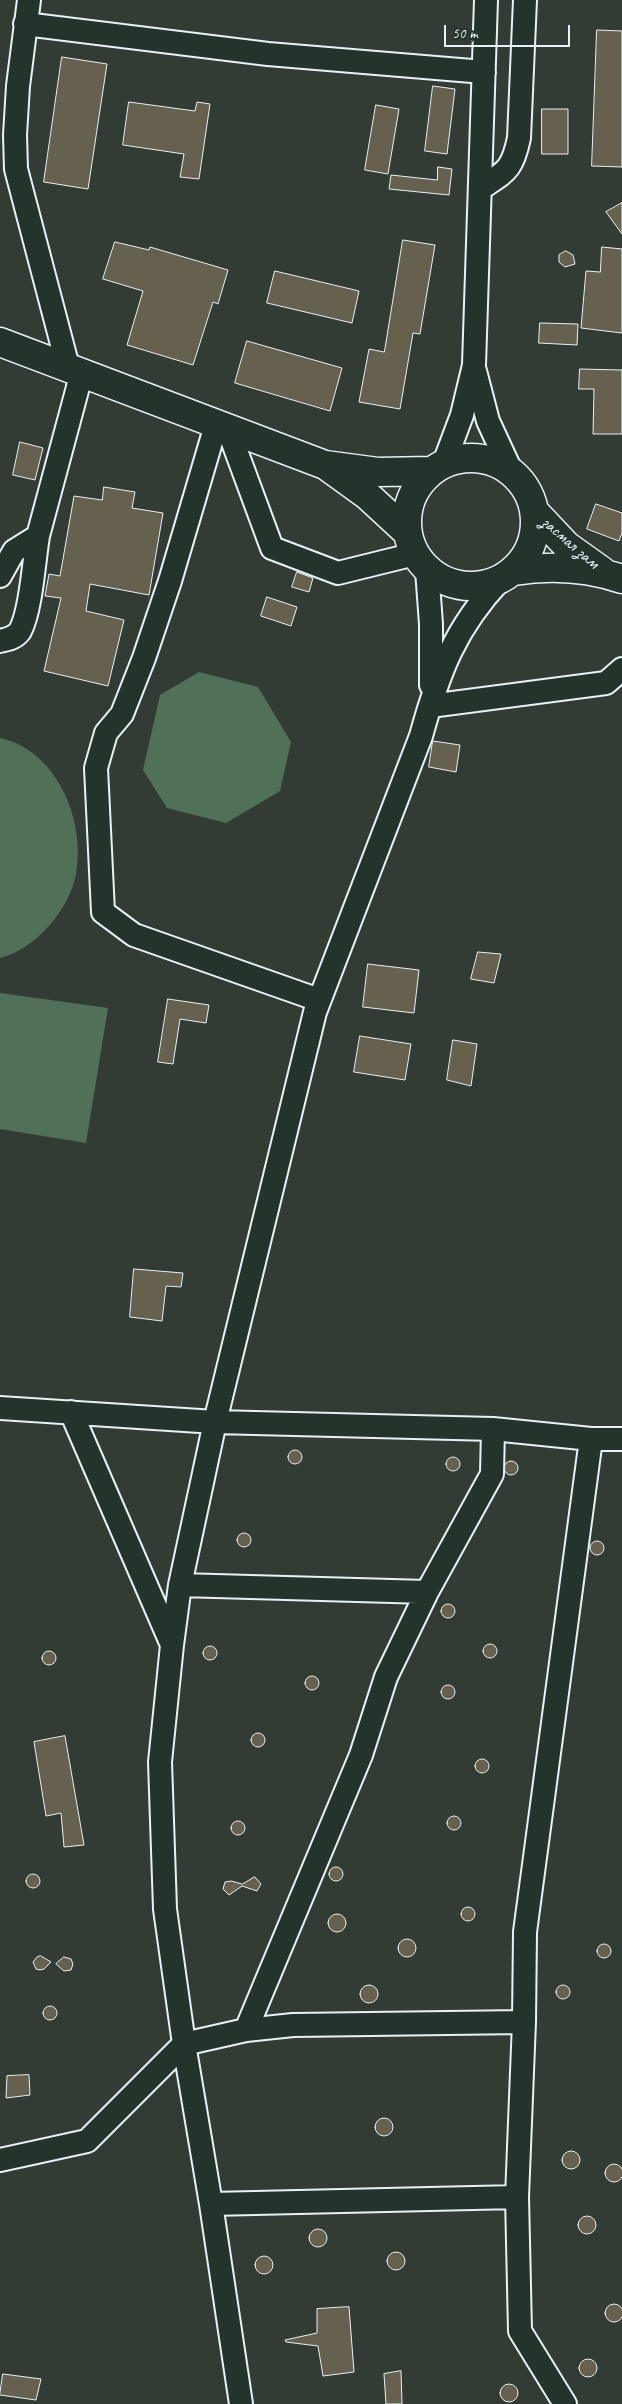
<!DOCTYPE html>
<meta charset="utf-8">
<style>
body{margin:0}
#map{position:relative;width:622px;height:2404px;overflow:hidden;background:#333c34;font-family:Caveat,sans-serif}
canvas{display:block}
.scale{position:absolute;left:444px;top:25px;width:126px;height:22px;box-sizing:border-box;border:2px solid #e8f1f8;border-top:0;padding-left:6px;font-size:15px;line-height:18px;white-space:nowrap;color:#e8f1f8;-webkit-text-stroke:4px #26332d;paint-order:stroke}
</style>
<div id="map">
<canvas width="622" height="2404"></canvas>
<div class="scale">50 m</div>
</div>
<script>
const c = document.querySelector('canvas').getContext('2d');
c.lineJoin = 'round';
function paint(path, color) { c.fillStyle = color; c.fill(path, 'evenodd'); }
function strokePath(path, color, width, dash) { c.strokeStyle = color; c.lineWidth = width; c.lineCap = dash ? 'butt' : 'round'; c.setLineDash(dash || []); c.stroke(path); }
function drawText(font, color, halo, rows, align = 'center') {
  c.font = font + ' Caveat,sans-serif'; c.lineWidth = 5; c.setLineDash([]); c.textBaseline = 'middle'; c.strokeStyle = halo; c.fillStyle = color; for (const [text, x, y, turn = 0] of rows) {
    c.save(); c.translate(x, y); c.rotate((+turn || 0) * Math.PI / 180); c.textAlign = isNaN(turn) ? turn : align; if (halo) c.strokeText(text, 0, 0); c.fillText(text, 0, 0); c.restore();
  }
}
const green = new Path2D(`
 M199,672L258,687L291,742L280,791L226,823L167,808L143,770L160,695Z
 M0,738C57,750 86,821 76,874C70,909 35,950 0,958Z
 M0,993L108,1008L86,1143L0,1129Z`);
const building = new Path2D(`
 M597,30L622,31V167L592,166Z
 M62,57L107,64L88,189L44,182Z
 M433,86L455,89L447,154L425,151Z
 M129,102L195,111L197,102L210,104L199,179L180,177L184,154L123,145Z
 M376,105L399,109L388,174L365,170Z
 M542,109H568V154H542Z
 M438,167L452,169L449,195L389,189L391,175L437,180Z
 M622,203V234L606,212Z
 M403,240L435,245L420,334L413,333L400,409L359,402L369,349L384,352Z
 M115,242L149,250L150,247L228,270L218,304L213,302L193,365L127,345L143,291L103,279Z
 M602,247L622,249V333L581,328L586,271L600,272Z
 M566,251L573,255L575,264L565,267L559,262V255Z
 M275,271L359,291L352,323L267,303Z
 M540,323L578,324L577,345L539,343Z
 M247,341L342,368L330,411L235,383Z
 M580,369L622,370V434H593L594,389H579Z
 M20,442L43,448L35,480L13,475Z
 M104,487L135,492L132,508L163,513L149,595L90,584L86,611L124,620L108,686L44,671L61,598L45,596L49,574L60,576L74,496L102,500Z
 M596,504L622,513V533L619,541L587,529Z
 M297,572L313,578L309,592L292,587Z
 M267,597L297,607L291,626L261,616Z
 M433,741L460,745L456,772L429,767Z
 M478,952L501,954L494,983L471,979Z
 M368,964L419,970L414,1013L363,1007Z
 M168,999L209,1005L206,1023L180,1019L173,1064L158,1062Z
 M360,1036L411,1044L405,1080L354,1072Z
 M453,1040L477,1044L471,1086L447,1080Z
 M134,1269L183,1273L181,1287L166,1286L162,1321L130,1317Z
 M288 1457a7 7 0 1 1 14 0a7 7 0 1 1-14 0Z
 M446 1464a7 7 0 1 1 14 0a7 7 0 1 1-14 0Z
 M504 1468a7 7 0 1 1 14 0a7 7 0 1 1-14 0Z
 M237 1540a7 7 0 1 1 14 0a7 7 0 1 1-14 0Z
 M590 1548a7 7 0 1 1 14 0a7 7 0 1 1-14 0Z
 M441 1611a7 7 0 1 1 14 0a7 7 0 1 1-14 0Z
 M483 1651a7 7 0 1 1 14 0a7 7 0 1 1-14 0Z
 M203 1653a7 7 0 1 1 14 0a7 7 0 1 1-14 0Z
 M42 1658a7 7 0 1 1 14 0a7 7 0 1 1-14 0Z
 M305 1683a7 7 0 1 1 14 0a7 7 0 1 1-14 0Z
 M441 1692a7 7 0 1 1 14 0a7 7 0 1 1-14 0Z
 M251 1740a7 7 0 1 1 14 0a7 7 0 1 1-14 0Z
 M65,1736L84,1845L64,1847L61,1813L46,1816L34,1742Z
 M475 1766a7 7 0 1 1 14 0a7 7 0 1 1-14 0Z
 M447 1823a7 7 0 1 1 14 0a7 7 0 1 1-14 0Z
 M231 1828a7 7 0 1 1 14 0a7 7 0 1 1-14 0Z
 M329 1874a7 7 0 1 1 14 0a7 7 0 1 1-14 0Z
 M26 1881a7 7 0 1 1 14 0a7 7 0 1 1-14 0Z
 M255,1877L261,1884L257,1891L242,1886L229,1895L223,1889L225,1882L231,1881L242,1884Z
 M461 1914a7 7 0 1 1 14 0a7 7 0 1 1-14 0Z
 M328 1923a9 9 0 1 1 18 0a9 9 0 1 1-18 0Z
 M398 1948a9 9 0 1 1 18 0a9 9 0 1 1-18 0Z
 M597 1951a7 7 0 1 1 14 0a7 7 0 1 1-14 0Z
 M41,1956L51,1962L44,1969L40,1970L36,1969L33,1962L37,1957Z
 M64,1957L71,1959L73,1964L71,1970L64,1971L56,1964Z
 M556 1992a7 7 0 1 1 14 0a7 7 0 1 1-14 0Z
 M360 1994a9 9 0 1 1 18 0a9 9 0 1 1-18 0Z
 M43 2013a7 7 0 1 1 14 0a7 7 0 1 1-14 0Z
 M29,2075L30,2095L6,2098L7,2076Z
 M375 2127a9 9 0 1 1 18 0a9 9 0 1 1-18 0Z
 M562 2160a9 9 0 1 1 18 0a9 9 0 1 1-18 0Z
 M605 2173a9 9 0 1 1 18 0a9 9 0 1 1-18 0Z
 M578 2225a9 9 0 1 1 18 0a9 9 0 1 1-18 0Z
 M309 2238a9 9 0 1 1 18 0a9 9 0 1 1-18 0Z
 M387 2261a9 9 0 1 1 18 0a9 9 0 1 1-18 0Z
 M255 2265a9 9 0 1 1 18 0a9 9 0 1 1-18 0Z
 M605 2313a9 9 0 1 1 18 0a9 9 0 1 1-18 0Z
 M349,2307L354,2372L323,2376L318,2346L286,2342L285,2340L317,2333V2309Z
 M579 2368a9 9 0 1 1 18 0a9 9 0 1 1-18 0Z
 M401,2371L402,2404H386L384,2374Z
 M3,2374L41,2379L36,2400L0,2395Z
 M500 2393a9 9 0 1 1 18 0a9 9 0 1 1-18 0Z`);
const minor = new Path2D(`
 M29,0L18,86L15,135L16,169L68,367
 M25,24L268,54L484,72
 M480,189C506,171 512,171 519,138L525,0
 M475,371L488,421L512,473
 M216,425L170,581L144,658L122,714L106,733L96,768L103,912L134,935L319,1000
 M228,429L272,548L338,573L415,554
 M444,463L462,415L474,365L486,0
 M427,570L431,624V685
 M0,576L14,551L38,536L82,372
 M0,641C8,639 15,638 20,631C31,611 34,560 38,536
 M430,706L606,683L622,669
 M0,1408L215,1422L493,1429L591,1439H622
 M71,1412L172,1645
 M180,1585L427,1592
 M246,2030L361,1755L386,1677L427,1592L492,1474L493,1429
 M0,2160L87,2141L184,2044L246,2030L293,2025L524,2022
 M211,2204L517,2197
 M241,2404L211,2204L184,2044L165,1909L160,1762L172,1645L180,1585L215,1422L315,1012L421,736C439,671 455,628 501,579
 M565,2404L520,2331L517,2197L524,2022L525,1932L591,1439`);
const highway = new Path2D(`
 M0,342L325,465L378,472L431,471
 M407 522a64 64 0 1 1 128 0a64 64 0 1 1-128 0Z
 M328,467L368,496L407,532
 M535,512L567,546L602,571
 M514,571C551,565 586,567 622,579`);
const streetNames = [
 ["засмал зам",570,543,41]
];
paint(green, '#507059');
paint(building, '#66614f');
strokePath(building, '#e8f1f8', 1);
strokePath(minor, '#e8f1f8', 26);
strokePath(highway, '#e8f1f8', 31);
strokePath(minor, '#26332d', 22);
strokePath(highway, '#26332d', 28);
drawText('18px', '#e8f1f8', '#26332d', streetNames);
</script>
